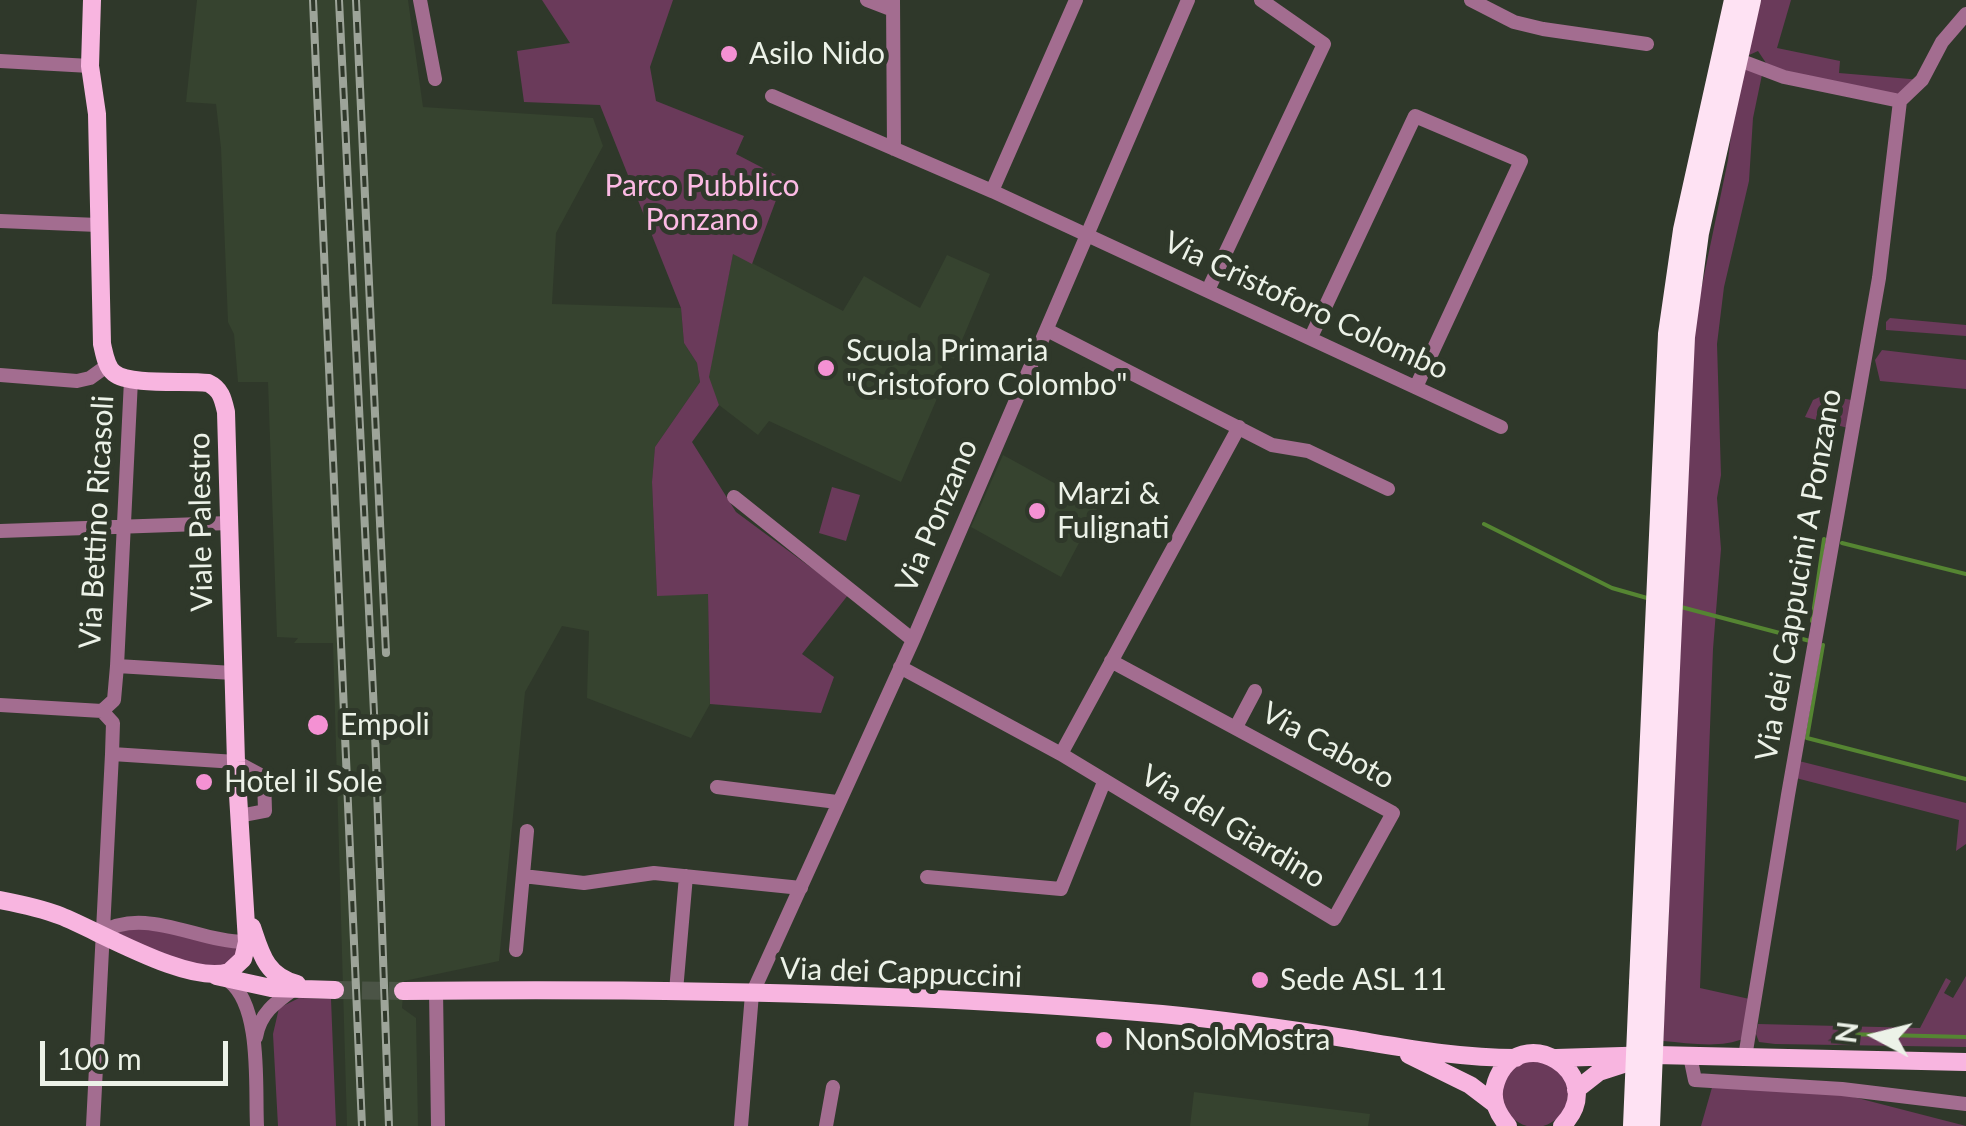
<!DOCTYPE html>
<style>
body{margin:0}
#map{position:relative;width:1966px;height:1126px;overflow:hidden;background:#2f382a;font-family:Lato,sans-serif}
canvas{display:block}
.north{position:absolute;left:1826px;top:986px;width:100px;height:100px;-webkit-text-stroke:8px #2f382a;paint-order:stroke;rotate:277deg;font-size:28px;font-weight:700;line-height:40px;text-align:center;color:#ecf2e8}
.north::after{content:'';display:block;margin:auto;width:35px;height:45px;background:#ecf2e8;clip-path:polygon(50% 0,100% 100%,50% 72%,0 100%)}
.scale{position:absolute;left:40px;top:1041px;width:188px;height:45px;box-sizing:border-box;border:5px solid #ecf2e8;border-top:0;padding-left:12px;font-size:30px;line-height:35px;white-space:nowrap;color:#ecf2e8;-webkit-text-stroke:8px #2f382a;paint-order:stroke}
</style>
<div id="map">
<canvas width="1966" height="1126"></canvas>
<div class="north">N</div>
<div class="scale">100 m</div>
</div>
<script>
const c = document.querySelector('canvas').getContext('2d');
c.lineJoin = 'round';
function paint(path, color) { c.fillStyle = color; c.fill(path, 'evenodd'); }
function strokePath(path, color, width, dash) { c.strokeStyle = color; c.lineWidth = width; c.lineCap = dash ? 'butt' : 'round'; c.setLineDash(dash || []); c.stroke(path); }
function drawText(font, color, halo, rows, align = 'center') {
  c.font = font + ' Lato,sans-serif'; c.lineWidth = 10; c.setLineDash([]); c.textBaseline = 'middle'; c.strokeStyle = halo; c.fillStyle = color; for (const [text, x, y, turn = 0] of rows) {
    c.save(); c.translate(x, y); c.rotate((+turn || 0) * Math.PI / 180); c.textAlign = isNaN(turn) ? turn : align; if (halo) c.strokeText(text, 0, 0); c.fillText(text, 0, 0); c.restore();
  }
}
const built = new Path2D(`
 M197,0H408L423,107L593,118L603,146L556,233L552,304L681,308L684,343L697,363L700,382L655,447L652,482L657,595L708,594L710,704L691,738L587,698L589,631L562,626L525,692L499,961L404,981L402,1008L416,1018L418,1126H347L333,643H294L298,638L277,637L268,382H238L234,334L228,322L221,148L216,104L186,102Z
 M733,253L843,311L864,276L920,308L947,255L990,274L954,359L939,353L945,380L901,482L769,421L758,435L719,405L708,378Z
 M1003,455L1098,507L1061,577L971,527Z
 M1194,1092L1370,1114L1368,1126H1190Z`);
const green = new Path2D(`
 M542,0H673L650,67L656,101L744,136L736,154L784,179L752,264L733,254L709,377L719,405L692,442L736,512L848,595L802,654L834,677L821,713L710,704L708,594L657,596L652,482L655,447L700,382L697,363L684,343L681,308L600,105L524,102L517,51L570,43Z
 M1761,0H1791L1777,48L1840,61L1839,73L1922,80L1900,101L1768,66L1758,51L1747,56Z
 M1747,63L1763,70L1753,118L1749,181L1724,287L1717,344L1721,475L1717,498L1721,549L1713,649L1700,988L1754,1000L1745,1038C1720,1049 1690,1043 1663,1041L1695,319L1728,160L1734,110Z
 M1890,318L1966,325V336L1886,330V322Z
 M1882,350L1966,360V389L1880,381L1875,360Z
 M1824,395L1857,401L1852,429L1805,417L1813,400Z
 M832,487L860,495L846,541L819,533Z
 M1795,760L1966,803V844L1956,851L1959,820L1792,777Z
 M124,923L247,942L229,972L126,947L110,927Z
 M1966,976V1047L1775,1044L1759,1042L1756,1034L1758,1024L1920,1028L1946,978L1951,981L1944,993L1953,998Z
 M299,998L331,999L336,1126H278L273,1034L279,1008Z
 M1502 1094a33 33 0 1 1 66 0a33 33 0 1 1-66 0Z
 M1713,1084L1842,1094L1966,1126H1701Z`);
const stream = new Path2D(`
 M1484,524L1612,588L1647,598
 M1842,543L1966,574
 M1681,607L1810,641
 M1812,621L1824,539
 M1823,645L1807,738L1966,779
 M1845,1034L1966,1037`);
const majorTunnel = new Path2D(`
 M335,990L403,991`);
const minor = new Path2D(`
 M420,0L435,79
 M867,0L893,10
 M893,0L894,149
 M1471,0L1514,22L1543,29L1647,44
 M0,61L90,66
 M1747,63L1784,77L1900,101L1922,80L1942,42L1966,14
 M772,96L992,191L1501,427
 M992,191L1076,0
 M0,221L98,225
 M1208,290L1324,44L1261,0
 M1047,330L1272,445L1308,451L1388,489
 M1311,337L1415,116L1521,161L1416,387
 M0,375L77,381L90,378L108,365
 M734,497L913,640
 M0,531L229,523
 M117,666L233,673
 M900,667L1061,754L1334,919L1393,813L1111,661
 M0,705L102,711
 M102,711L114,700L117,666L131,380
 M102,711L113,723L112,754L236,762L264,777L265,811L239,816
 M1236,727L1255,691
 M1061,754L1239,427
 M717,787L837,802
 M523,876L584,883L654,873L801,888
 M927,877L1061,889L1104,782
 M101,933C144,905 200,943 247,942
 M516,950L527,831
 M229,981C262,1007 255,1086 257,1126
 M436,990L438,1126
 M676,991L686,876
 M256,1037C260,1013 276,1002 294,989
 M1690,1056L1695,1080L1842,1089L1966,1104
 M1745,1057L1788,795L1879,278L1900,101
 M93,1126L112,754
 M741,1126L752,994L913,640L1188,0
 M826,1126L833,1087`);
const major = new Path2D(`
 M0,900C21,904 41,908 61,916C101,932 189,985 229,972L243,959L247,942L236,762L226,412C223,399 221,389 208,383C186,380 130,386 114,373C106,367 104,352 102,344L97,114L90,66L92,0
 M252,927C261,954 266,976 297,984
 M216,976L271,988L335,990
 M403,991C655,988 910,992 1162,1014C1225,1020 1288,1029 1350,1039C1406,1048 1459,1058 1516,1058
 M1409,1055L1470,1085L1495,1104
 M1556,1058L1655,1055L1966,1062
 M1576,1090L1599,1072L1633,1061
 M1508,1126C1497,1113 1490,1099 1496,1082C1518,1018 1613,1073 1562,1126`);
const highway = new Path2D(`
 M1656,977L1685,337L1699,233L1751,0
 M1639,983L1668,334L1683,230L1734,0`);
const rail = new Path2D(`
 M313,0L362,1126
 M339,0L375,733L389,1126
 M356,0L386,653`);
const highwayBridge = new Path2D(`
 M1633,1126L1639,983
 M1650,1126L1656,977`);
const markers = [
 [729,54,10,"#f491d3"],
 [826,368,10,"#f491d3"],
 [1037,511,10,"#f491d3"],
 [318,725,12,"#f491d3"],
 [204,782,10,"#f491d3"],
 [1260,980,10,"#f491d3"],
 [1104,1040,10,"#f491d3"]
];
const poiNames = [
 ["Asilo Nido",749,54],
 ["Scuola Primaria",846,351],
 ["\"Cristoforo Colombo\"",846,385],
 ["Marzi &",1057,494],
 ["Fulignati",1057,528],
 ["Empoli",340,725],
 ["Hotel il Sole",224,782],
 ["Sede ASL 11",1280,980],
 ["NonSoloMostra",1124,1040]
];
const parkNames = [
 ["Parco Pubblico",702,186],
 ["Ponzano",702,220]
];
const streetNames = [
 ["Via Cristoforo Colombo",1306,306,25],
 ["Via Ponzano",937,516,-67],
 ["Via Bettino Ricasoli",97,522,-87],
 ["Viale Palestro",201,522,-91],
 ["Via dei Cappucini A Ponzano",1799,575,-80],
 ["Via Caboto",1328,746,29],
 ["Via del Giardino",1233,827,31],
 ["Via dei Cappuccini",901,973,2]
];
paint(built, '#36432f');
paint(green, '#6a3a5a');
strokePath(stream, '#558532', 4);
strokePath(majorTunnel, '#4b5446', 18, [18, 9]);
strokePath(minor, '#a36d90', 14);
strokePath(major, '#f8b5e0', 18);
strokePath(highway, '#fee2f3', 20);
strokePath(rail, '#9da499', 8);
strokePath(rail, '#2f382a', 4, [11]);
strokePath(highwayBridge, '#fee2f3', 20);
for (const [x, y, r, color] of markers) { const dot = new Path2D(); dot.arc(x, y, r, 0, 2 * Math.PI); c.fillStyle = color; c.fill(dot); strokePath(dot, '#2f382a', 4); }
drawText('30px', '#ecf2e8', '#2f382a', poiNames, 'left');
drawText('30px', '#fcbae4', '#2f382a', parkNames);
drawText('30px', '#ecf2e8', '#2f382a', streetNames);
</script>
